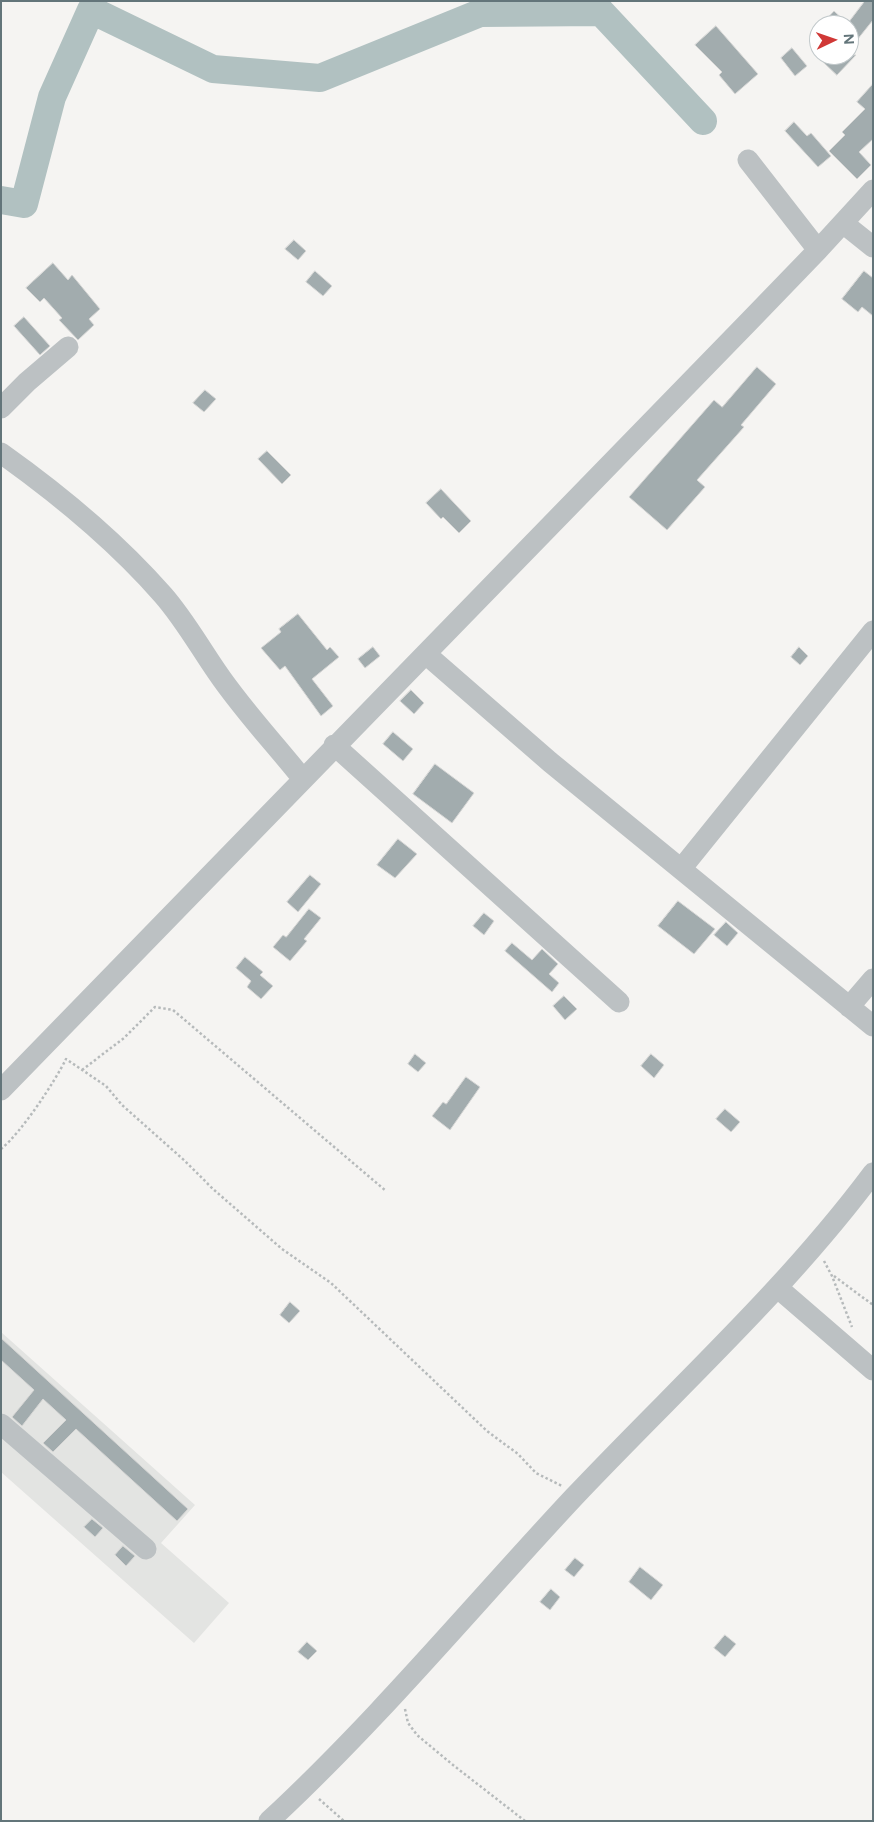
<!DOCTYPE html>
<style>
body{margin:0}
#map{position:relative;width:874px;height:1822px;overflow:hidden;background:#f5f4f2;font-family:Figtree,sans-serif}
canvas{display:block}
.frame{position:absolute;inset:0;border:2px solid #63757a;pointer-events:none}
.north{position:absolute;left:809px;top:15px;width:50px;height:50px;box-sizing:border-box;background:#fff;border:1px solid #c1c8ca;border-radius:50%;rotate:87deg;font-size:14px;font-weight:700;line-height:20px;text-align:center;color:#63757a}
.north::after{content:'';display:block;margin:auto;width:18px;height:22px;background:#d03836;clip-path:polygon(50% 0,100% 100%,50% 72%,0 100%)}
</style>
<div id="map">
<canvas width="874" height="1822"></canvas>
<div class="frame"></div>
<div class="north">N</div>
</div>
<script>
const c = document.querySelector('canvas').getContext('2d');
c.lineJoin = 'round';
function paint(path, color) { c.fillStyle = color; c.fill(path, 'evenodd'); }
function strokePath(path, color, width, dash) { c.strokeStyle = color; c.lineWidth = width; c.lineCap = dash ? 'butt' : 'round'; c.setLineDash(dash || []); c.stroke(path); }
const built = new Path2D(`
 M1,1332L195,1505L161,1543L229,1603L194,1643L1,1472Z`);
const river = new Path2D(`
 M1,200L24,204L52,97L91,10L213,69L320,78L480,13L601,12L703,121`);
const building = new Path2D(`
 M865,1H873V20L849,50V25H821L834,11L849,25V22Z
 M716,26L758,74L735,94L719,75L722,72L695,45Z
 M792,48L807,66L795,76L781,58Z
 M816,55H856L837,75Z
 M873,84V139L859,152L871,165L857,179L829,151L845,135L842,132L865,109L857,102Z
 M794,122L807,136L811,133L831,156L818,167L785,131Z
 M294,240L306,251L298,260L285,249Z
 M53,263L68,280L72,275L100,309L89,319L94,325L78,340L59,320L62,318L44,298L40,302L26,288Z
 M315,271L332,286L323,296L306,282Z
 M864,271L873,278V316L862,307L858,312L842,299Z
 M24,317L50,346L40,355L14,326Z
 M757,367L776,384L741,425L744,427L697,480L705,487L667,530L629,497L714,400L722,407Z
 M205,390L216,399L204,412L193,403Z
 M267,451L291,475L282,484L258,459Z
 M441,489L471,521L459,533L443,517L441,519L426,503Z
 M298,614L327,650L330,647L339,657L312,679L333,706L321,716L285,666L280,670L261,648L281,632L279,629Z
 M373,647L380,656L365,668L358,659Z
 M799,647L808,656L800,665L791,657Z
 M411,690L424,703L414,714L400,701Z
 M393,732L413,749L403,761L383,744Z
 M435,764L474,793L452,823L413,794Z
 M398,839L417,854L395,878L377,865Z
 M310,875L321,884L298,912L287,902Z
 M678,901L715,929L694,954L658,926Z
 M309,909L321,918L304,939L307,941L290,961L273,947L283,935L286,937Z
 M484,913L494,921L484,935L473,926Z
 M726,922L738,933L727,946L714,935Z
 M512,943L532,960L542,949L558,964L549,974L559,983L552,992L505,951Z
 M245,957L263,972L260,975L273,986L261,999L247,987L251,981L236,968Z
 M564,996L577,1009L565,1020L553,1006Z
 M415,1054L426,1063L418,1072L408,1064Z
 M651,1054L664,1065L654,1078L641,1066Z
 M466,1077L480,1087L450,1130L432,1116L443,1102L446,1104Z
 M725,1109L740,1122L731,1132L716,1119Z
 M290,1302L300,1311L289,1323L280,1315Z
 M1,1338L188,1509L177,1521L76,1429L53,1452L43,1443L66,1420L43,1399L22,1426L12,1417L34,1390L1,1360Z
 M92,1519L103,1528L95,1537L84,1527Z
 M123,1546L135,1556L126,1566L115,1555Z
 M575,1558L584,1565L574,1577L565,1570Z
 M640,1567L663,1585L651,1600L629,1582Z
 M551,1589L560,1597L550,1610L540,1602Z
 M725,1635L736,1644L725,1657L714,1648Z
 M307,1642L317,1651L308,1660L298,1652Z`);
const path = new Path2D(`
 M82,1070L124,1038L155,1007L173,1010L386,1191
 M1,1149C21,1133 54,1083 66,1059L106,1086L122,1105L185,1161L213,1189L282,1249L331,1283L487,1431L518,1454L536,1473L562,1486
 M824,1261L832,1276L852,1327
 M834,1276L873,1305
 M405,1709L408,1723L417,1735L453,1765L525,1821
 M319,1799L344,1821`);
const minor = new Path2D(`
 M748,160L818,250
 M843,223L873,247
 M1,408L27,382L68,347
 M1,453C60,495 115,540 163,595C184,619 199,646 217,672C242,709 274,743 302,778
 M427,655L550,762L873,1026
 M334,745L619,1002
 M681,869L873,631
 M849,1007L873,979
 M1,1090C273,809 547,531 818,250L873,190
 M778,1288L873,1370
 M1,1424L146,1549
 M269,1821C378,1720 473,1605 574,1497C675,1390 785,1291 873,1173`);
paint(built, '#e3e4e2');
strokePath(river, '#b1c1c1', 28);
paint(building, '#a2acae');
strokePath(building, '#d6d6d5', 1);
strokePath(path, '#b6babb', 2.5, [2.5, 2.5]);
strokePath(minor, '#bcc1c3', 21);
</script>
